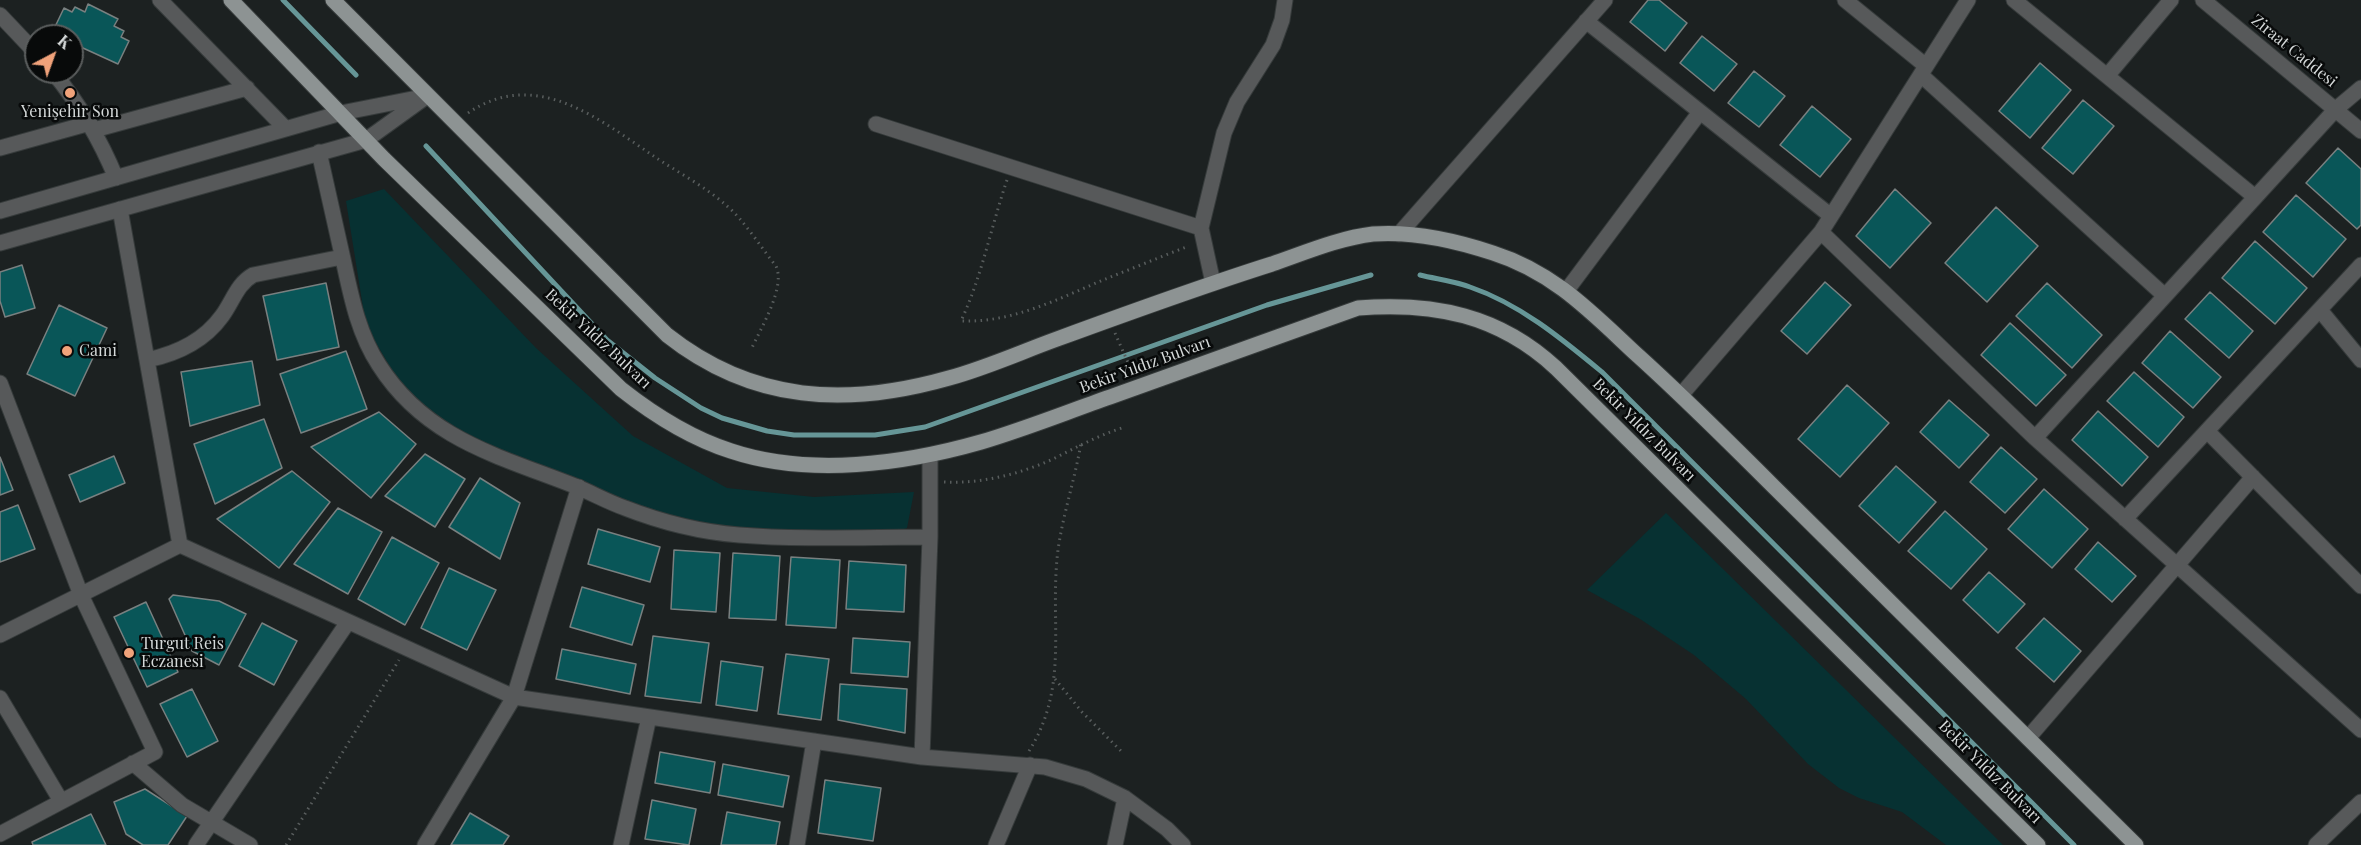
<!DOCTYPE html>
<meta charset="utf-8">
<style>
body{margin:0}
#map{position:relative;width:2361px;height:845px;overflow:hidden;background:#1c2121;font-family:"Playfair Display",serif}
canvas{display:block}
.north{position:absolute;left:24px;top:24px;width:60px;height:60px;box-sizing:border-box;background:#080a0a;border:2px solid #5a5d5d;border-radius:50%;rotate:41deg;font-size:16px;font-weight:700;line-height:24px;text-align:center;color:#d5d9d9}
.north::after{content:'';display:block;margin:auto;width:21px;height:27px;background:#f0a27a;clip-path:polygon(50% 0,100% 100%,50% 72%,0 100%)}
</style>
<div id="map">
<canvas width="2361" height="845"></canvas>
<div class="north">K</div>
</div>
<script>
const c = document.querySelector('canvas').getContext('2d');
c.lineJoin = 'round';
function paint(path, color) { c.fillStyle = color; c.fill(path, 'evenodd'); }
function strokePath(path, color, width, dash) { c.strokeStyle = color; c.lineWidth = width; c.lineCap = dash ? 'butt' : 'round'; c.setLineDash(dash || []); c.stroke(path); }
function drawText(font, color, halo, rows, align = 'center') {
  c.font = font + ' "Playfair Display",serif'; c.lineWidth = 5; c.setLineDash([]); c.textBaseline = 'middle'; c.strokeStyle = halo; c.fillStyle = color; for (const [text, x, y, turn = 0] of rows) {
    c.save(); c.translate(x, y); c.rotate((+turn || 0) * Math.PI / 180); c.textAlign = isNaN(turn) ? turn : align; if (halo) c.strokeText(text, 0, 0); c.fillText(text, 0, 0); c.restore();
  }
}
const green = new Path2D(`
 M384,189L536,348L633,436L727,488L814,497L914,492L907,528L871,540L705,532L478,457L403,389L366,326L346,201Z
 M1666,513L1959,801L2003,845H1946L1902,812L1859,798L1839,788L1808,764L1746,699L1694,655L1640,619L1587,590Z`);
const stream = new Path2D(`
 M283,0L356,75
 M426,146L607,340L655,378L701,408L722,418L767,431L794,435H875L925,427L1267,305L1371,275
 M1420,275C1436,279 1454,281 1470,287C1520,304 1562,339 1602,372L2074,845`);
const building = new Path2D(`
 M1648,0H1659L1687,23L1665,51L1630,22Z
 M88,4L118,19L114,26L124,31L121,37L129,41L118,64L72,43V36H63L53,31L64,8L72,12L75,7L85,12Z
 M1702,36L1737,64L1714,91L1680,63Z
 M2040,63L2071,90L2030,138L1999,111Z
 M1754,71L1785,96L1759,127L1728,103Z
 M2083,100L2114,126L2073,174L2042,148Z
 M1812,106L1851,139L1820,177L1780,145Z
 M2338,148L2361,169V225L2357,229L2306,183Z
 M1895,189L1931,223L1890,268L1856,236Z
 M2296,195L2346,239L2313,277L2263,232Z
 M1996,207L2038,246L1987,302L1945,263Z
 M2255,241L2307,288L2275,324L2222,278Z
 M22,265L35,308L5,317L0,301V272Z
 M1825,282L1851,305L1807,354L1781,331Z
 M326,283L339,347L277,360L263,296Z
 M2047,283L2102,335L2072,368L2016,316Z
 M2210,292L2253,331L2229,358L2185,319Z
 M59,305L107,328L75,396L27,374Z
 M2010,323L2066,375L2036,406L1981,355Z
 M2170,331L2221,377L2193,408L2142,363Z
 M346,351L367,409L301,433L280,374Z
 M252,361L260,405L190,426L181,372Z
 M2134,372L2184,417L2158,447L2107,401Z
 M1847,385L1889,423L1840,477L1798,439Z
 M1949,400L1989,435L1959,468L1920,432Z
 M2098,411L2148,457L2122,486L2072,440Z
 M379,412L416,444L371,498L311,447Z
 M264,419L282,468L215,504L194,444Z
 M2001,447L2037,479L2005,513L1970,482Z
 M425,454L465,479L435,527L385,496Z
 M114,456L125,483L80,502L69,475Z
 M0,457L13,490L0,495Z
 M1896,466L1936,502L1899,543L1859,506Z
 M292,471L330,502L279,568L217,519Z
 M480,478L520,503L500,559L449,527Z
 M2044,489L2088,529L2052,568L2008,529Z
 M18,505L35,549L0,562V512Z
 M338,508L382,532L348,594L294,564Z
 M1945,511L1987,549L1951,589L1908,551Z
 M598,529L660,547L650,582L588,564Z
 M392,537L439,563L405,625L358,599Z
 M2098,542L2136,576L2112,602L2075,569Z
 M674,550L720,553L716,612L671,609Z
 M733,553L780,556L776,620L729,618Z
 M791,557L840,560L836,628L786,625Z
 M849,561L906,565L904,612L846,609Z
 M449,568L496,590L467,650L421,628Z
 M1989,572L2025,604L1998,633L1963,600Z
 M582,587L644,605L632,645L570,627Z
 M173,595L219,601L246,614L219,665L192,651L169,599Z
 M146,602L178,672L147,687L114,617Z
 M2044,618L2081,651L2054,682L2016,648Z
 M262,623L297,641L274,685L239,666Z
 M653,636L709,643L701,703L645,696Z
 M853,638L910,642L908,677L851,673Z
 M562,649L636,664L630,694L556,679Z
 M786,654L829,659L821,720L778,714Z
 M721,661L763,667L757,711L716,705Z
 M840,684L907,689L905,733L838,720Z
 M192,689L218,741L187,757L160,704Z
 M660,752L715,762L710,793L655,783Z
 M723,764L789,776L783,807L718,795Z
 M825,780L881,788L873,841L818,833Z
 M145,789L187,816L168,845H143L126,834L114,802Z
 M652,800L696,809L689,845L645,839Z
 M727,812L780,822L776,845H721Z
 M470,813L509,836L503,845H451Z
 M91,814L106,845H33L32,842Z`);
const path = new Path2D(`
 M468,113C537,66 601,121 658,159C681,174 707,188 727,206C744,220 762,249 776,266C786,288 760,329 751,350
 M1007,180C991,227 982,276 961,321C1012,323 1058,299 1103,280C1131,269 1160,257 1189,246
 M1115,333L1133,374
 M944,482C981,484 1020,474 1053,459C1077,447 1099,435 1125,427
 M1055,679L1082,712L1123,753
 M1029,751C1070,686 1049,621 1058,550C1063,514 1075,479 1081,443
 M286,845L399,660`);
const minor = new Path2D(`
 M160,0L286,129
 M1845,0L1926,66
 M2014,0L2255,197
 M2203,0L2361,131
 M0,15L36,53
 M1586,21L1831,216
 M53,72C80,105 100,139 116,178
 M1921,75L2165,296
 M2107,76L2171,0
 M876,124L1201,228
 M94,130L247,88
 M0,148L90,123
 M319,152C327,188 335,223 343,259C351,296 358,333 379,365C426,439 499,456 575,486C592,493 608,502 625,508C661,522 701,532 739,535C802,540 867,537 930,537
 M120,209L180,545
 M0,211L341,113L422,97
 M1821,232L2035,438L2361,730
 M1399,234L1605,0
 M0,243L366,140L427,96
 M1213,283L1201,228L1224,133L1237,102L1273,45L1282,20L1285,0
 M1567,290L1700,112
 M2320,310L2361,360
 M147,360C176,354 204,341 222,316C233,301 237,284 253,275L342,257
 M0,383L81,595L155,752L0,834
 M1681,395L1821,232L1968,0
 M2207,431L2361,586
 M2035,438L2336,109L2361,88
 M2125,519L2361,265
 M180,545L514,697L922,757L1045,767L1086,779L1125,798L1167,829L1183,845
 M0,635L180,545
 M0,698L61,801
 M2028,738L2253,477
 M922,757L930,537V455
 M133,763L182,805L250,845
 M196,845L348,622
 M425,845L514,697L579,487
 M621,845L649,717
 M797,845L814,741
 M996,845L1030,765
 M1115,845L1125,798
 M2316,845L2361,802`);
const major = new Path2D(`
 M231,0L384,159L621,389C654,415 690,438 731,451C809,477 904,464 981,442C1025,429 1067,412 1110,397C1192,367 1275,338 1358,308C1434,302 1499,315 1556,368L2038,845
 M333,0L667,335C753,403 847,407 949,378C986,368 1021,352 1057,339C1128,313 1199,287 1272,264C1304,253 1339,238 1373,234C1414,231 1454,240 1493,253C1553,272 1590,311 1635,353C1683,396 1728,441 1774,487C1895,606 2016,725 2136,845`);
const markers = [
 [70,93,6,"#f0a27a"],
 [67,351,6,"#f0a27a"],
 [129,653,6,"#f0a27a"]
];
const streetNames = [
 ["Ziraat Caddesi",2294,51,39],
 ["Bekir Yıldız Bulvarı",598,339,43],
 ["Bekir Yıldız Bulvarı",1145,365,-20],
 ["Bekir Yıldız Bulvarı",1644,430,45],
 ["Bekir Yıldız Bulvarı",1990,772,45]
];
const poiNames = [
 ["Yenişehir Son",70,112,"center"],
 ["Cami",79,351],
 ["Turgut Reis",141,644],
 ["Eczanesi",141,662]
];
paint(green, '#073132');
strokePath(stream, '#669697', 5);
paint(building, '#095658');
strokePath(building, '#798080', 1.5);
strokePath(minor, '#363b3b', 17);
strokePath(major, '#363b3b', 17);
strokePath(path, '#585d5d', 3, [1.5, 4.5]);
strokePath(minor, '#57595a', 15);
strokePath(major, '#8d9393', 15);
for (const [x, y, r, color] of markers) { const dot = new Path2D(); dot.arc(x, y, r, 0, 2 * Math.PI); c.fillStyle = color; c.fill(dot); strokePath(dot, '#080a0a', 2); }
drawText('16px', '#d5d9d9', '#080a0a', streetNames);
drawText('16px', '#d5d9d9', '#080a0a', poiNames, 'left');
</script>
